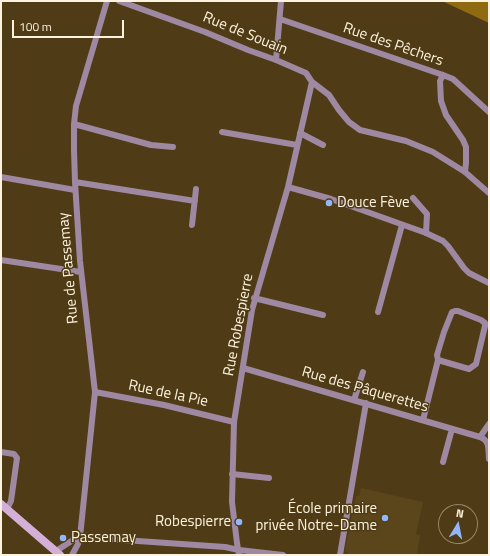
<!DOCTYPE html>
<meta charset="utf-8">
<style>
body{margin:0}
#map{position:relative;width:490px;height:556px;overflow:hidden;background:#4f3c16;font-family:"Titillium Web",sans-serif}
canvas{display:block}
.frame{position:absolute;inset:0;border:2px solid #fef3de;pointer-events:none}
.north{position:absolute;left:438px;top:504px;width:40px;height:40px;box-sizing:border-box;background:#4f3c16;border:1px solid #958566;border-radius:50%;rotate:10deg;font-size:11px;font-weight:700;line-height:16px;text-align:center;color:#fef3de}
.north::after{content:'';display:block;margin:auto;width:14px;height:18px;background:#93b7fd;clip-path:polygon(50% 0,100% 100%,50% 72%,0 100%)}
.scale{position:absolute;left:12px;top:20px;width:112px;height:18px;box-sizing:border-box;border:2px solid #fef3de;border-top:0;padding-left:5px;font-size:12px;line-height:14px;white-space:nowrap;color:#fef3de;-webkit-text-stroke:3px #4f3c16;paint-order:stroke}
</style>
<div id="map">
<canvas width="490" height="556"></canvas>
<div class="frame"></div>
<div class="north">N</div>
<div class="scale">100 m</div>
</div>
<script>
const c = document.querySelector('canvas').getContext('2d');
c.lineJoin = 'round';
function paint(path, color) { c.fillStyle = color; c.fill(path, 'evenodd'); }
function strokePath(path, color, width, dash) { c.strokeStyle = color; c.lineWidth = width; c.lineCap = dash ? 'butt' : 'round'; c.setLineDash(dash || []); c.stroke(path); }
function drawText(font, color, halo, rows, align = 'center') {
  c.font = font + ' "Titillium Web",sans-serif'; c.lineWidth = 3; c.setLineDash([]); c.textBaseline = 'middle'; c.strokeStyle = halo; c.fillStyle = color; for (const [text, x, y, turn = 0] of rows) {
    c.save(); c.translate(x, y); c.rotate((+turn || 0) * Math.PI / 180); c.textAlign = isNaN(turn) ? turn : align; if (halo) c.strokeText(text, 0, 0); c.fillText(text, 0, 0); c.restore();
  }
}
const built = new Path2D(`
 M361,488L423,502L416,534L420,535L417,555H347L348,552L345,551L356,496H359Z`);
const forest = new Path2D(`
 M442,1H489V23Z`);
const street = new Path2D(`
 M119,1L205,32L248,50L276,60L306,73L312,82L329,95L339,110L349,122L360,130L406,141L433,152L465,172L489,193
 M280,19L443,75L453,79L489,112
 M276,60L281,1
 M443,75L440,81L441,101L446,115L463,140L466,147V163L465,172
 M74,124L151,145L173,147
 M222,132L297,145
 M300,133L323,145
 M1,177L75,190
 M75,182L195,201
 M288,187L331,199L426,233L443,241L448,246L464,268L469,273L489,283
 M413,198L427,214L426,233
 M192,225L196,189
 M1,260L81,272
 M254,298L323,315
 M378,312L402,225
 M243,368L480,437
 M95,392L164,405L234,422
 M354,400L363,372
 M423,420L438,360L437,355L444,332L452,312L455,311H458L481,320L485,323V326L476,364L469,369L438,360
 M489,424L480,437C490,441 488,448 489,459
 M1,452L14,454L17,458L11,501L7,509
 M443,462L452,429
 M232,474L269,478
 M56,551L73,540L80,537L225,547L239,550L283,555
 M72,555L78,544L80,537L95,392L80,261L75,182L74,150V124L76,106L107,1
 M239,555L237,543L232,502L234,422L252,310L288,187L312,82
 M340,555L366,403`);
const secondary = new Path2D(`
 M1,504L60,555`);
const markers = [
 [329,203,4,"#93b7fd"],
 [385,518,4,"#93b7fd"],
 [239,522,4,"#93b7fd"],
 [63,538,4,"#93b7fd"]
];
const streetNames = [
 ["Rue de Souain",245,34,22],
 ["Rue des Pêchers",393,45,19],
 ["Rue de Passemay",69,268,-95],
 ["Rue Robespierre",239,325,-79],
 ["Rue des Pâquerettes",365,390,16],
 ["Rue de la Pie",168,394,12]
];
const poiNames = [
 ["Douce Fève",337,203],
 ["École primaire",377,509,"right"],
 ["privée Notre-Dame",377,526,"right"],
 ["Robespierre",231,522,"right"],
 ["Passemay",71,538]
];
paint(built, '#5b461b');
paint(forest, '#8f6a11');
strokePath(street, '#9f88a1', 6);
strokePath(secondary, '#d4b0d8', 8);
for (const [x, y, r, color] of markers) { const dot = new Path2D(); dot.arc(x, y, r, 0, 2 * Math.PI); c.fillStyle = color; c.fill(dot); strokePath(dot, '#4f3c16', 1.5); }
drawText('15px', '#fef3de', '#4f3c16', streetNames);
drawText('15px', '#fef3de', '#4f3c16', poiNames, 'left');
</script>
